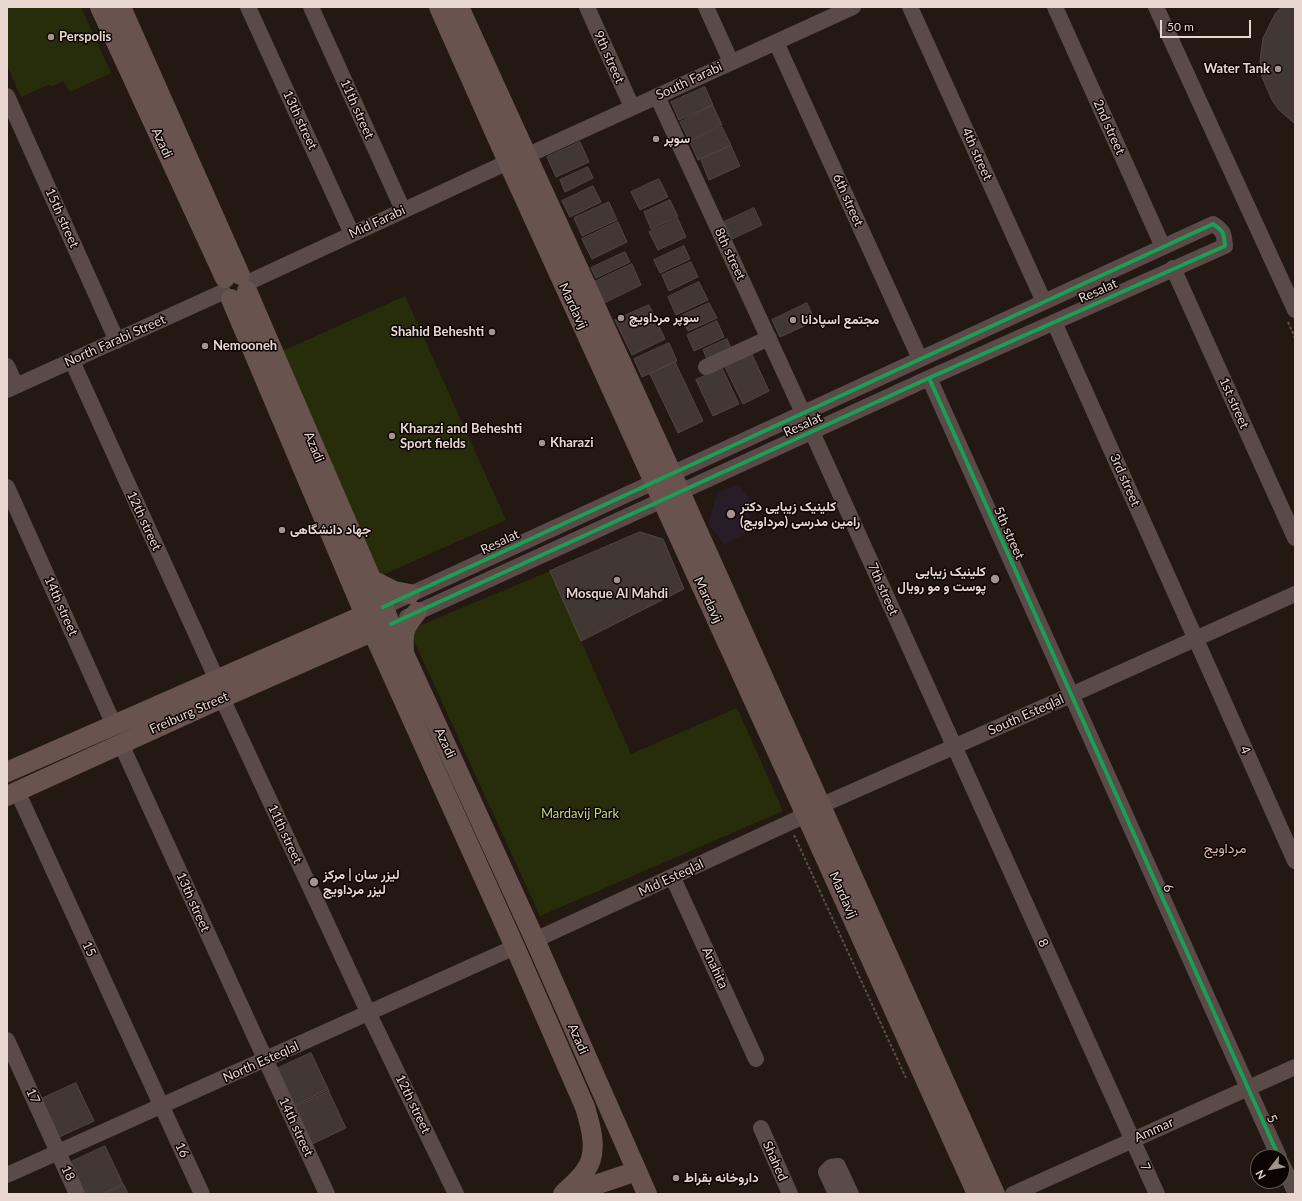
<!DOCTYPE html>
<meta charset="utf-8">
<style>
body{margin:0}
#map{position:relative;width:1302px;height:1201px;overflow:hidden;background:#241812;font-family:Lato,sans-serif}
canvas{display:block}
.frame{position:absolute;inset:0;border:8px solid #e8d7d1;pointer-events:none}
.north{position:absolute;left:1250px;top:1149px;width:40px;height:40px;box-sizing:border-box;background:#0c0402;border:1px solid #645855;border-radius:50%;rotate:239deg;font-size:11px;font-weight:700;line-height:16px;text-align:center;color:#e8d7d1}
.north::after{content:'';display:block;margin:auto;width:14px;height:18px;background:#a3948e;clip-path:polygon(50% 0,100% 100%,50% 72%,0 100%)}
.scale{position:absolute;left:1160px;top:20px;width:91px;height:18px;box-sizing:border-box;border:2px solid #e8d7d1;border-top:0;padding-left:5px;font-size:12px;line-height:14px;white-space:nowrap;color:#e8d7d1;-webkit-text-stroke:3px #0c0402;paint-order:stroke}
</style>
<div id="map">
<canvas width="1302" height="1201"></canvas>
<div class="frame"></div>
<div class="north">N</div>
<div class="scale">50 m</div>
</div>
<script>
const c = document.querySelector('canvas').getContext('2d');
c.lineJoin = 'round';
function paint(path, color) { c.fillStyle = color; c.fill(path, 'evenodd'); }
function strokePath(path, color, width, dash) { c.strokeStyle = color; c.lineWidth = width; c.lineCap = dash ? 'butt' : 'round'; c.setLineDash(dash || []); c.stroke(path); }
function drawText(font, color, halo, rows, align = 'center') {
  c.font = font + ' Lato,Vazirmatn,sans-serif'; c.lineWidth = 3; c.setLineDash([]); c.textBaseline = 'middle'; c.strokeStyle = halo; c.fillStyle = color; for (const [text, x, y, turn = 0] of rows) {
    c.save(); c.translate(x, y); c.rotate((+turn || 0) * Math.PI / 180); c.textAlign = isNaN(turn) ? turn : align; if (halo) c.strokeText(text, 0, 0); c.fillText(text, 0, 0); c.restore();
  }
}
const medical = new Path2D(`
 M738,484L753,503L745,534L724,544L708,524L717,493Z`);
const green = new Path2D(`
 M10,7H81L111,73L70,92L63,81L53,86L48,85L21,97L7,66V8Z
 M405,296L506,520L378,577L278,353Z
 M550,571L631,754L737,708L783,811L540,916L409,630Z`);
const building = new Path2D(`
 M1282,7H1295V124L1279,110L1272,100L1262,77L1260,61L1263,38L1275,14Z
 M705,87L713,105L679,120L671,102Z
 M713,106L722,125L689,141L680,122Z
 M722,127L731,145L698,160L690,142Z
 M580,142L589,162L556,177L547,157Z
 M731,146L740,166L709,180L701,160Z
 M588,167L593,178L565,192L560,180Z
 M659,179L668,197L640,210L631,192Z
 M593,186L601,202L570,217L562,201Z
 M670,200L678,217L651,229L644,212Z
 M609,202L617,220L582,236L574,218Z
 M754,208L762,225L732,239L724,222Z
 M678,219L686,237L658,250L649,232Z
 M618,222L627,242L592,259L582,239Z
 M684,246L690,259L660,273L654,260Z
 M625,252L630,262L596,278L591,268Z
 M691,262L698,277L669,291L662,275Z
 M632,264L641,285L604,303L594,282Z
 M699,282L708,300L676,315L668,297Z
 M709,303L717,318L688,331L681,316Z
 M807,303L815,321L780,337L772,320Z
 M649,305L665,339L632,355L615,320Z
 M717,321L724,337L694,351L687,335Z
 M727,339L733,353L709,364L703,350Z
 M669,343L677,361L642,377L634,359Z
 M750,350L769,391L743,404L723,363Z
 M675,362L703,421L678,433L650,374Z
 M722,368L739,404L713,416L696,380Z
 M640,532L663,539L684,589L581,641L550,571Z
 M311,1053L329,1091L292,1108L274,1070Z
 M76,1083L94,1121L57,1138L39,1100Z
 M328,1090L346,1128L310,1145L292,1107Z
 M105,1146L123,1184L102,1194H83L69,1163Z
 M124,1185L128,1194H105Z`);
const path = new Path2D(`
 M1288,322L1295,338
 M794,835L906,1078`);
const minor = new Path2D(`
 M248,7L352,234
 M311,7L403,210
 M587,7L632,107
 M706,7L731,62
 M910,7L1044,302
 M1055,7L1163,247
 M1156,7L1295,310
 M776,42L920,359
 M7,96L117,341
 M657,96L803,413
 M526,156L853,7
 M1173,268L1295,538
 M247,283L508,162
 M1054,322L1295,861
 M72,361L217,680
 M7,366L16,386
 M706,367L769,338
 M929,378L1279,1157
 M7,390L223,292
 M812,432L1157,1194
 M7,487L114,725
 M383,607L1213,224C1224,231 1224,234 1225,246L929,378L407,617
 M222,698L369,1014L456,1194
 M121,744L327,1194
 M17,791L202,1194
 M822,805L1071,695L1295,594
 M673,878L756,1059
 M535,940L806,815
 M7,1040L77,1194
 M761,1128L790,1194
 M1282,1164L1295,1192
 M7,1175L515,947
 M836,1194L826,1172L831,1167L838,1166L851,1194
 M1013,1194L1295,1067`);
const major = new Path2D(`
 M100,7L225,278
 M121,7L240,275
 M439,7L508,162L806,815L977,1194
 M459,7L681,494L995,1194
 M247,291L391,625L535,940L647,1194
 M231,299L365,615L515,947L585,1107C591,1127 599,1153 585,1171C579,1180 570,1187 563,1194
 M372,580L394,591L410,594
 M404,653C403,632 403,629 417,612
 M7,772L378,609
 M7,796L222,698L385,626
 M568,1194L637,1171`);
const cycleway = new Path2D(`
 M929,378L1279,1157
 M383,607L1213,224C1224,231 1224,234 1225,246L929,378L391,624`);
const markers = [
 [51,37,4,"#a3948e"],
 [1278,69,4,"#a3948e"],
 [656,139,4,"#a3948e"],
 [621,318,4,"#a3948e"],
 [793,320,4,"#a3948e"],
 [492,332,4,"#a3948e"],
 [205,346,4,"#a3948e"],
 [392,436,4,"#a3948e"],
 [542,443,4,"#a3948e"],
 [731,514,5,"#a3948e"],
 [282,530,4,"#a3948e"],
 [995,579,5,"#a3948e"],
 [617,580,4,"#a3948e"],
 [314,882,5,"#a3948e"],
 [676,1178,4,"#a3948e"]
];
const poiNames = [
 ["Perspolis",59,37],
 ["Water Tank",1270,69,"right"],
 ["سوپر",664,139],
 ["سوپر مرداویچ",629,318],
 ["مجتمع اسپادانا",801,320],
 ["Shahid Beheshti",484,332,"right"],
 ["Nemooneh",213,346],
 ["Kharazi and Beheshti",400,429],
 ["Sport fields",400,444],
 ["Kharazi",550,443],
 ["کلینیک زیبایی دکتر",740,507],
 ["رامین مدرسی (مرداویج)",740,522],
 ["جهاد دانشگاهی",290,530],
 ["کلینیک زیبایی",986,572,"right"],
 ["پوست و مو رویال",986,587,"right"],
 ["Mosque Al Mahdi",617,594,"center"],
 ["لیزر سان | مرکز",323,875],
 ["لیزر مرداویج",323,890],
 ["داروخانه بقراط",684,1178]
];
const streetNames = [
 ["9th street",609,57,66],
 ["South Farabi",689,81,-25],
 ["11th street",357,109,66],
 ["13th street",300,120,65],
 ["2nd street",1109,127,66],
 ["Azadi",162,143,65],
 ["4th street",977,154,66],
 ["6th street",848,200,66],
 ["15th street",62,218,66],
 ["Mid Farabi",377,222,-25],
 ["8th street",730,254,65],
 ["Resalat",1098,291,-24],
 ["Mardavij",573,306,65],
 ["North Farabi Street",115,341,-24],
 ["1st street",1234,403,66],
 ["Resalat",803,425,-24],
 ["Azadi",314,447,67],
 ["3rd street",1125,480,66],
 ["12th street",144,521,65],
 ["5th street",1009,533,66],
 ["Resalat",500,542,-25],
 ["7th street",883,589,66],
 ["Mardavij",708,600,65],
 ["14th street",61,606,66],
 ["Freiburg Street",189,713,-24],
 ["South Esteqlal",1026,715,-24],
 ["Azadi",445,743,65],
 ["4",1245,750,66],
 ["11th street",285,834,65],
 ["Mid Esteqlal",671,878,-25],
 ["6",1168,888,66],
 ["Mardavij",843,895,66],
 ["13th street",193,902,66],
 ["8",1043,943,66],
 ["15",89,949,65],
 ["Anahita",715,968,65],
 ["Azadi",578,1039,66],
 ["North Esteqlal",261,1062,-24],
 ["17",33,1096,66],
 ["12th street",413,1104,64],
 ["5",1272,1119,65],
 ["14th street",296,1127,65],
 ["Ammar",1154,1130,-24],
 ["16",182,1150,65],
 ["Shahed",775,1161,66],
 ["7",1145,1167,66],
 ["18",68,1173,65]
];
const parkNames = [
 ["Mardavij Park",580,814]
];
const neighbourhoodNames = [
 ["مرداویج",1225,848]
];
paint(medical, '#271d29');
paint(green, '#272d0a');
paint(building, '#423833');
strokePath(building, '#514641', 1);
strokePath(path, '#5b4e4b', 2, [3, 2]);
strokePath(minor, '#5a4a48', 16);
strokePath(major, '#68534f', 20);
strokePath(cycleway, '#1a9f57', 4);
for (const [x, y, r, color] of markers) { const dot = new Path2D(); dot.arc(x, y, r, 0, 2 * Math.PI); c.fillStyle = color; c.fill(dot); strokePath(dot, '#0c0402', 1.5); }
drawText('bold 13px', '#e8d7d1', '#0c0402', poiNames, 'left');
drawText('13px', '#e8d7d1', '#0c0402', streetNames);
drawText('13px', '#c0da7d', '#0c0402', parkNames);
drawText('14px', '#dcbbaf', '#0c0402', neighbourhoodNames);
</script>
